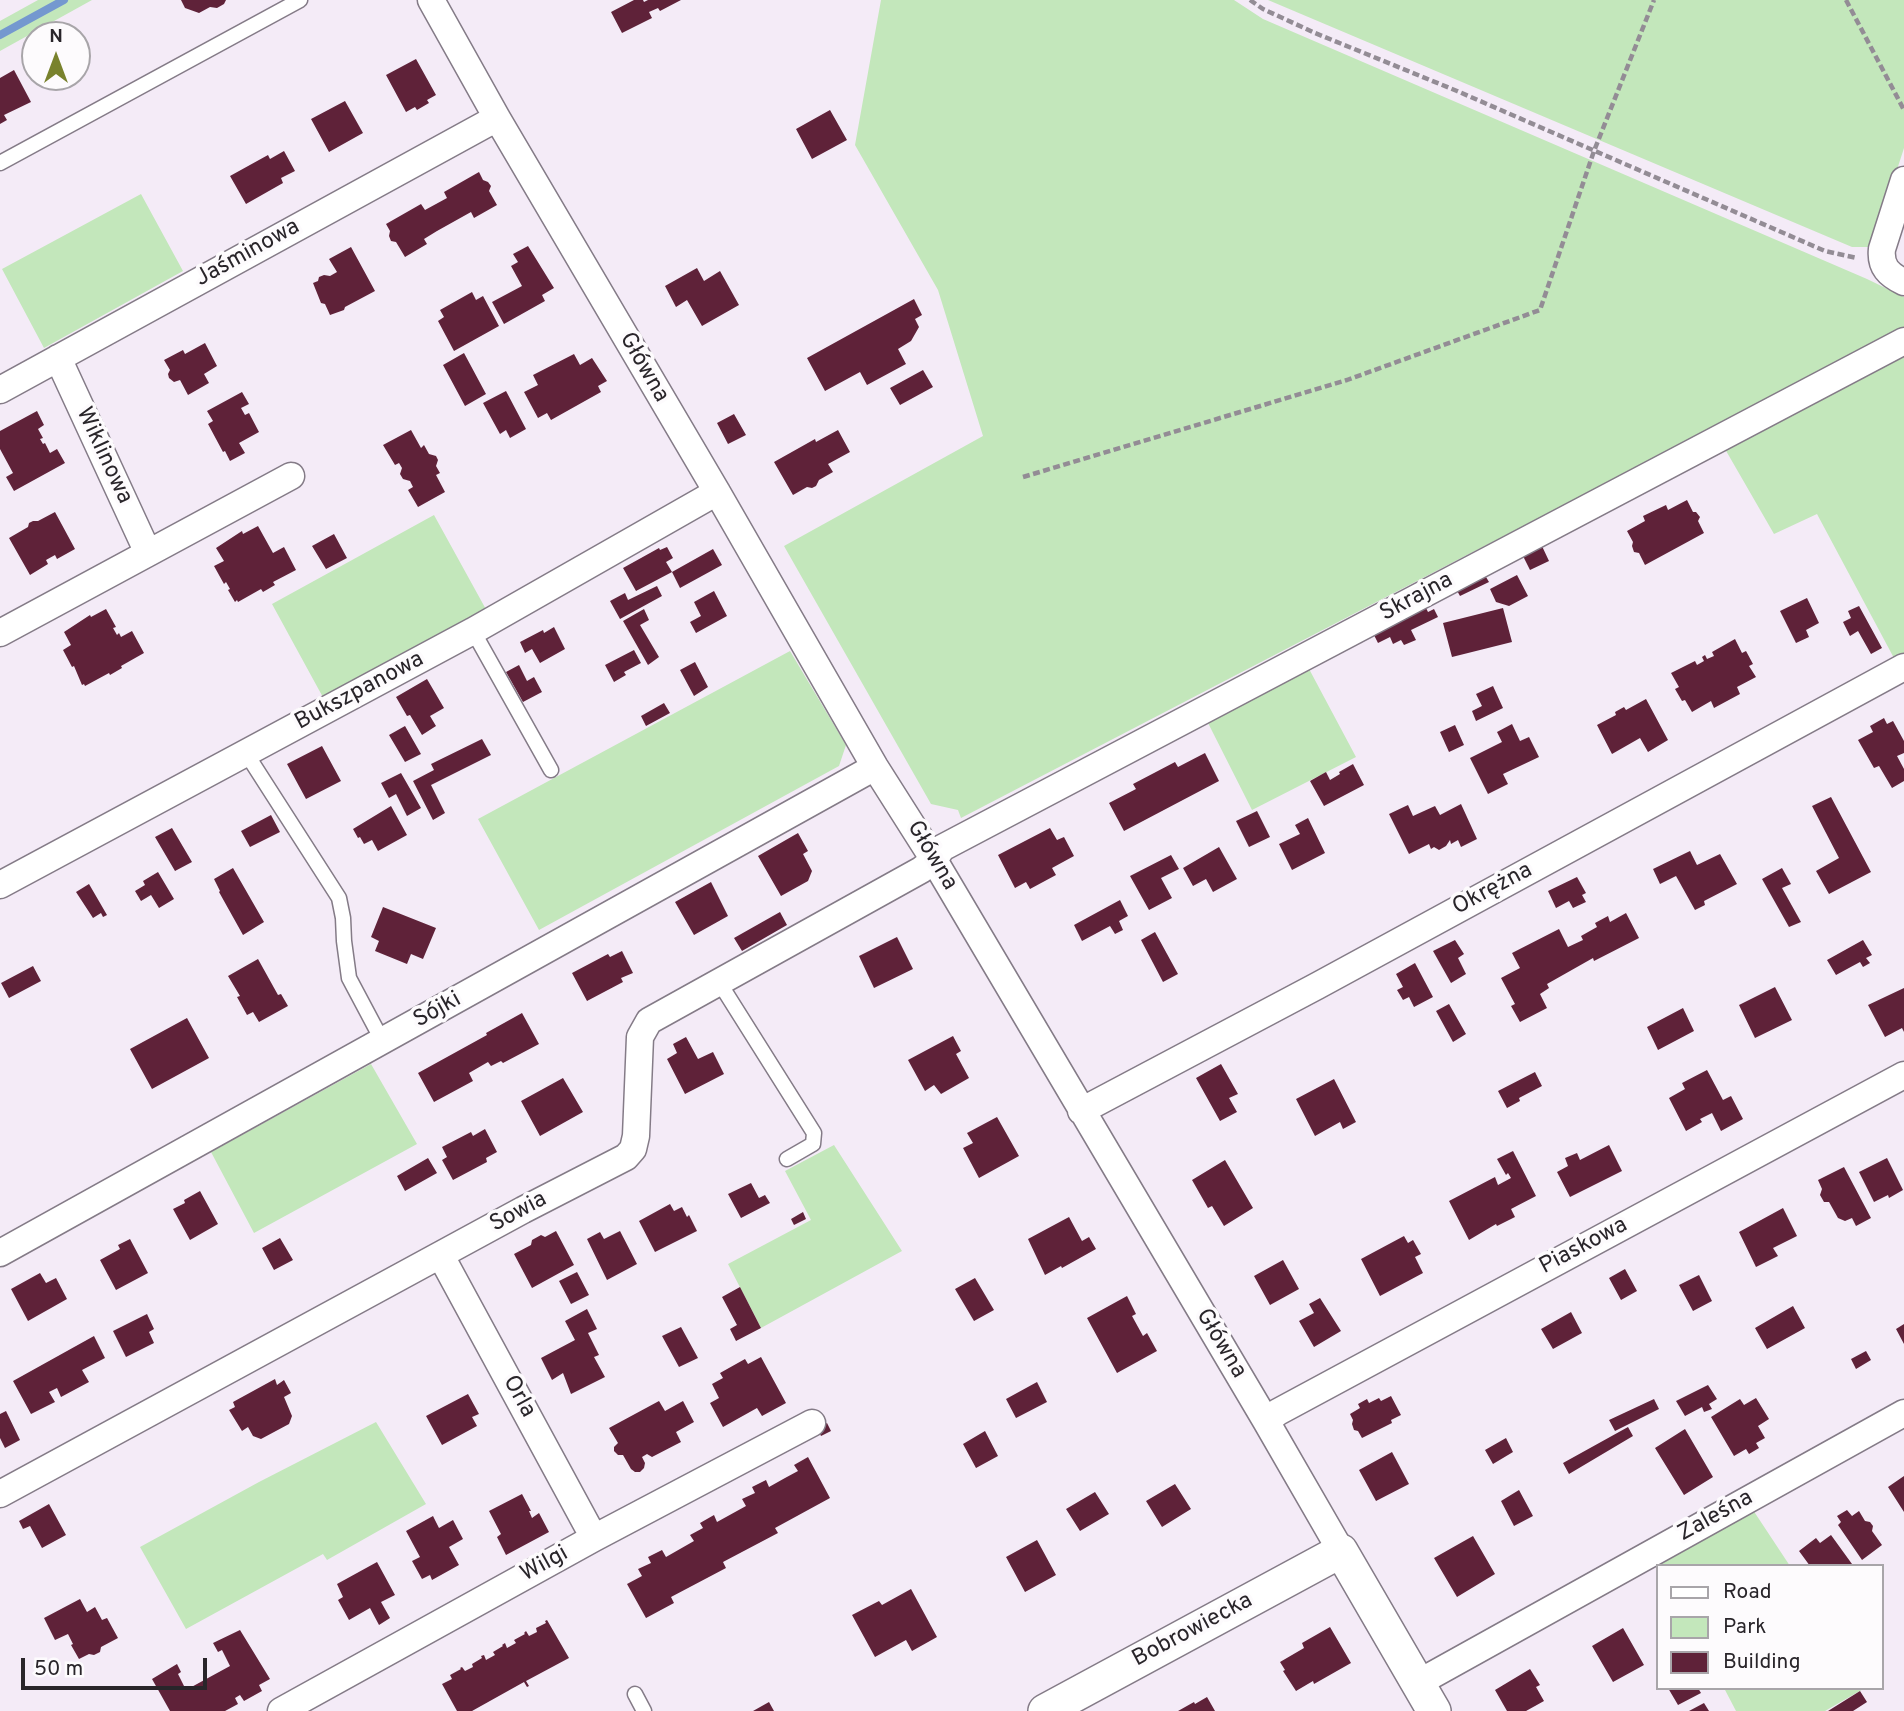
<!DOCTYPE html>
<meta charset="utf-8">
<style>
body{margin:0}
#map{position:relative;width:1904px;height:1711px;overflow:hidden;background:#f4ebf7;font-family:Overpass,sans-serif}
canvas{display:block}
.legend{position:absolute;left:1656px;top:1564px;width:228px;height:126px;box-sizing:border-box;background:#fdfbfd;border:2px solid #a8a5a9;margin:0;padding:9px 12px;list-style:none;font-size:21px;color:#29252a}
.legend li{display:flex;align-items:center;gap:14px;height:35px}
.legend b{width:35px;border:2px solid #a8a5a9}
.north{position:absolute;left:21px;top:21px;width:70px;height:70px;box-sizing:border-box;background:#fdfbfd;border:2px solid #a8a5a9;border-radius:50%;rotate:0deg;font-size:19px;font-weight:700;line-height:28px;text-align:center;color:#29252a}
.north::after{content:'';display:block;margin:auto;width:24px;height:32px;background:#79822d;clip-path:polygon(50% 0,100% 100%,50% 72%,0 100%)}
.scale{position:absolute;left:21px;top:1658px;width:186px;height:32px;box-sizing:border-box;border:4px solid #29252a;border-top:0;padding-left:9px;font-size:21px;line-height:24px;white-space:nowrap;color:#29252a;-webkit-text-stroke:5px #fdfbfd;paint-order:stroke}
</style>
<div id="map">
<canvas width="1904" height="1711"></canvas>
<ul class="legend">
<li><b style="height:9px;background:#fff"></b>Road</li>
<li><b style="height:19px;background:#c3e7bb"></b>Park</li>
<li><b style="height:19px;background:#5f2239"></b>Building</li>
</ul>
<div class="north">N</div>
<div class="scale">50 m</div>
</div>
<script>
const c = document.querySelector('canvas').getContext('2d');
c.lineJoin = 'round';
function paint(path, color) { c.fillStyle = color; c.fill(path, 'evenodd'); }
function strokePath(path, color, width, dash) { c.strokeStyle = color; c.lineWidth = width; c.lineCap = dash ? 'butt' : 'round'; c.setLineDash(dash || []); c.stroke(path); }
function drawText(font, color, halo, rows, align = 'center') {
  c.font = font + ' Overpass,sans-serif'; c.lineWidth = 7; c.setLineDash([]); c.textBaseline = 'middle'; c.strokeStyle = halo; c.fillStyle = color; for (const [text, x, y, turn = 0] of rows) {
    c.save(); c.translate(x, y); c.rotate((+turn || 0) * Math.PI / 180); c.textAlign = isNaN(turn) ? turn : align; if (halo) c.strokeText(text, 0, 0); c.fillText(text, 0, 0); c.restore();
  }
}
const green = new Path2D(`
 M38,0H92L0,51V21Z
 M881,0H1234L1263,19L1867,279L1904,297V332L1465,556L961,818L958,810L931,804L784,546L983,436L938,290L855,145Z
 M1268,0H1904V148L1872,247H1852Z
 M141,194L183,271L44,348L2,269Z
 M1904,356V655L1895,660L1817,514L1774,534L1725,449Z
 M434,515L488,613L325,701L272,604Z
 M790,651L846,745L839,766L539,930L478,819Z
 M1308,667L1356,757L1252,810L1207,721Z
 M371,1064L417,1144L254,1233L211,1152Z
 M834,1145L902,1251L761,1328L728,1264L811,1220L785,1171Z
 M376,1422L426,1504L327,1560L323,1554L186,1629L140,1547L259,1482Z
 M1753,1510L1790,1566H1657V1569L1655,1565Z
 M1724,1688H1865L1825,1711H1736Z`);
const stream = new Path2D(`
 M0,35L64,0`);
const building = new Path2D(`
 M181,0H226L224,4L217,8L210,7L199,13L185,8Z
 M634,0H643L644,2L648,0H681L660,11L658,8L649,12L652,18L622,33L611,12Z
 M416,59L436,95L427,100L429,103L417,110L415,107L406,112L386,75Z
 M14,70L31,102L4,115L7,120L0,124V78Z
 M345,101L363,133L329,152L311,119Z
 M830,110L847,140L812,159L796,129Z
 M284,151L295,171L281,178L283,183L246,204L230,176L268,155L270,159Z
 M479,172L483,180L488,182L491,186L489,191L497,205L474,218L471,212L437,231L424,239L427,244L405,257L396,242L391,241L389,236L390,231L386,224L421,204L425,210L447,198L444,192Z
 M528,246L554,288L542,295L545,301L504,324L492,302L522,286L511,266L518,262L513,254Z
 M351,247L375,291L345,307L344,310L330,315L325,304L321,303L313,283L318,281L319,277L324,275L330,276L337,272L329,259Z
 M697,268L704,281L720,271L739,305L702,326L687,300L676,307L665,286Z
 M472,292L476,300L483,296L499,326L454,351L438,321L444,317L440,310Z
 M914,299L922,315L915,319L919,327L911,341L898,349L906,364L867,385L860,372L825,391L807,358Z
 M205,343L217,366L204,374L209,383L188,395L180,380L174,382L169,378L168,374L170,370L164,360L183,350L185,354Z
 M464,353L486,394L465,406L443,365Z
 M574,354L580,365L592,358L607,381L598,386L601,392L551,420L547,413L538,418L524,392L538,385L533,375Z
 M923,370L933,387L900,405L890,388Z
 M506,391L526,429L510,438L506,430L500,434L483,403Z
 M242,392L249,404L241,408L245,415L249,413L259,432L239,443L245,453L230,461L225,451L223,452L208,424L213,421L207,411Z
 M37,411L44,425L38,429L43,438L40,439L43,444L45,443L50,453L57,449L65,463L14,491L6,477L13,473L0,449V431Z
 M734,414L746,435L728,444L717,423Z
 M411,430L421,448L424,445L429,454L436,456L438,460L436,466L440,473L436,475L445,492L418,507L408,490L413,487L410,481L403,479L400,474L402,468L399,463L395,465L383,445Z
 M838,430L850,452L828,464L833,472L819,480L816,486L812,488L807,487L793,495L774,462L815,439L816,442Z
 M1687,500L1693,512H1696L1700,517L1698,521L1704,533L1645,565L1639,553L1634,552L1632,546L1633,542L1627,531L1645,521L1643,516L1666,505L1668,510Z
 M55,512L75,549L57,559L55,555L46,560L48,564L30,575L9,538L28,527L29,523L33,521H38Z
 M258,526L273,553L284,547L296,570L273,582L275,585L263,592L261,589L238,602L237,600L235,602L228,590L230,589L226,582L224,584L214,566L224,561L216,548L242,531L243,534Z
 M334,534L347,558L326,569L312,546Z
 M1541,544L1549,561L1530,570L1522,554Z
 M667,547L673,558L666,562L672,572L636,591L623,568L659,548L660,550Z
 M713,549L722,565L680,588L672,572Z
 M1483,572L1489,582L1460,596L1455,587Z
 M1517,575L1528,596L1509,606L1496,602L1490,589Z
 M657,586L662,596L620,619L610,601L625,593L628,600Z
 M714,591L727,616L696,633L690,622L701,616L694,602Z
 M1807,598L1819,623L1806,630L1809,637L1796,643L1780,611Z
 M1424,604L1428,612L1434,609L1438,617L1411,630L1416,640L1404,645L1401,640L1393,644L1390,637L1378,643L1372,631Z
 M1859,606L1882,648L1871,654L1858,631L1850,636L1843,622L1851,618L1848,611Z
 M1503,608L1512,642L1452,657L1443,623Z
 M106,609L116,627L113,628L117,635L119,633L121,637L132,631L144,653L121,666L122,668L110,675L109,673L85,686L84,684L82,685L74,666L72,667L63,650L71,645L64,632L90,615L91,617Z
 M644,609L649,620L640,625L659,657L648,665L623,621Z
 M554,627L565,649L540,663L532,649L525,653L520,642L543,630L544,633Z
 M1735,639L1742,653L1746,651L1753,664L1749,666L1756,677L1737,687L1740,694L1714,708L1711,701L1692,712L1685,700L1682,701L1675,689L1679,687L1671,673L1695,661L1697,665L1704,661L1702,657L1705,655L1707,659L1714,656L1712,652Z
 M634,650L641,663L624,672L626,675L614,682L605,665Z
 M695,662L708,687L694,696L680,670Z
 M519,665L527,681L534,677L542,692L523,702L506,672Z
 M427,679L444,708L430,716L436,726L422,735L410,715L407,716L396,697Z
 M1493,686L1503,708L1476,721L1472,711L1482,706L1476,694Z
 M1646,699L1668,740L1648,752L1640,738L1612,754L1597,725L1616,715L1615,712L1624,707L1626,710Z
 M664,703L670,713L646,726L641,716Z
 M1884,718L1887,724L1893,721L1904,741V753L1897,756L1904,769V781L1892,788L1879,766L1874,768L1858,740L1873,732L1870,726Z
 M1512,724L1520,741L1529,737L1539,757L1503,774L1508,784L1488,794L1470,758L1502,742L1497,732Z
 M1455,725L1464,745L1449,752L1440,732Z
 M405,726L421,754L405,762L389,735Z
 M482,739L491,755L431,785L445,813L433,820L413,781L434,770L431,764Z
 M322,746L341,781L306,799L287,764Z
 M1205,753L1219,781L1124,831L1109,803L1136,789L1133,784L1175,762L1178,767Z
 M1353,764L1364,785L1324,806L1310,781L1326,772L1330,780L1340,774L1339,772Z
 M401,773L421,808L407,816L396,794L389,798L381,783Z
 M1831,797L1871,872L1829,894L1816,871L1839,858L1812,806Z
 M1461,804L1477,839L1461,847L1458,840L1451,844L1450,840L1446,846L1439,850L1434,847L1431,849L1429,844L1409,854L1389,814L1408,805L1413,816L1435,806L1440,815Z
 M391,806L407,835L378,851L372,840L364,844L360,837L358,838L353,829Z
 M1257,811L1270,837L1249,847L1236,821Z
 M271,815L280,832L250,847L241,831Z
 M1308,818L1325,853L1292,870L1279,844L1300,834L1295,825Z
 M172,828L192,862L175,871L155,837Z
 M1050,828L1057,840L1064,837L1074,856L1052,868L1056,875L1030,889L1026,882L1015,888L998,855Z
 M798,833L808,851L803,854L812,871L808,881L781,896L758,856Z
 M1219,847L1237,879L1213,892L1206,879L1193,886L1183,868Z
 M1690,851L1697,865L1720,854L1737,884L1704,901L1705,905L1695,910L1676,876L1660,884L1653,869Z
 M1171,855L1179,869L1161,878L1172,898L1149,910L1130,876Z
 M233,868L264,922L243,935L219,892L220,891L214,879Z
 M1782,868L1791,884L1782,888L1801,922L1789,927L1762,879Z
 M158,872L174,899L159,908L151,895L141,901L135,891L145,885L143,881Z
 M1577,877L1586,893L1582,895L1586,902L1573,908L1569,901L1556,908L1548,891Z
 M711,882L728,916L694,935L675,902Z
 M89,884L107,915L103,917L101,913L93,918L76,892Z
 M1120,900L1128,916L1119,921L1123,930L1115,934L1110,926L1082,941L1074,925Z
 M383,907L436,928L423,959L411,954L407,964L375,951L379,941L371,937Z
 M780,912L787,925L742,951L734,938Z
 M1626,913L1639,938L1594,961L1593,958L1547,984L1549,988L1540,994L1547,1008L1520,1022L1511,1006L1515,1004L1501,978L1520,968L1512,953L1559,929L1568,947L1583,940L1581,936L1597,927L1595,923L1608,916L1610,922Z
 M1155,932L1178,974L1163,982L1141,940Z
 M897,937L913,969L874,988L859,956Z
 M1455,940L1464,954L1458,958L1466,974L1451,983L1433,951Z
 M1863,940L1872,955L1866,958L1870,963L1863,967L1860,962L1836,975L1827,960Z
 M622,951L633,973L621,978L623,982L587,1001L572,973L608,954L610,957Z
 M258,959L278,995L281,994L288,1006L259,1022L253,1012L247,1015L237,997L240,996L228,976Z
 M1415,963L1433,997L1414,1007L1409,997L1403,1000L1397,990L1403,987L1396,974Z
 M33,966L41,981L9,998L1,983Z
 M1775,987L1792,1020L1755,1038L1739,1005Z
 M1904,988V1032L1902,1028L1885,1037L1868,1005Z
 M1449,1004L1466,1034L1453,1042L1436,1011Z
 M1683,1008L1694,1031L1658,1050L1647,1027Z
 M522,1013L539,1044L503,1063L501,1061L491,1066L488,1062L469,1073L473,1081L434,1102L418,1073L487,1035L486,1033Z
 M187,1018L209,1058L152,1089L130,1049Z
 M953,1036L961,1051L956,1054L969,1078L941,1094L934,1085L925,1091L908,1060Z
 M686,1037L698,1059L713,1052L724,1074L685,1094L667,1059L677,1053L673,1044Z
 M1221,1064L1238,1094L1229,1098L1237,1112L1220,1121L1196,1078Z
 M1707,1070L1723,1100L1731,1096L1743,1119L1721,1131L1712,1113L1700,1119L1702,1122L1686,1131L1669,1098L1685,1089L1682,1083Z
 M1535,1072L1542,1086L1519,1098L1520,1101L1507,1108L1498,1091Z
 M563,1078L583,1112L540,1136L521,1101Z
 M1334,1079L1356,1122L1343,1129L1340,1122L1315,1136L1296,1099Z
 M997,1117L1019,1156L979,1178L963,1148L973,1143L967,1133Z
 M485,1129L497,1152L486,1158L487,1162L453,1180L442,1160L447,1157L442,1147L471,1132L473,1136Z
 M1609,1145L1622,1171L1570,1197L1557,1172L1568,1166L1565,1158L1577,1153L1580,1160Z
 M1513,1151L1536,1196L1511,1209L1515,1217L1497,1226L1496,1224L1469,1240L1449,1201L1495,1177L1498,1185L1511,1178L1508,1173L1506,1175L1497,1159Z
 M428,1158L437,1173L405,1191L397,1176Z
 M1887,1158L1903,1190L1889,1198L1888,1195L1874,1202L1859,1172Z
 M1225,1160L1253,1208L1224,1226L1212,1206L1208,1208L1192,1180Z
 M1844,1167L1871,1218L1856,1226L1852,1218L1845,1221L1838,1218L1829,1202H1824L1820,1195L1822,1189L1818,1180Z
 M751,1183L759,1198L765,1195L770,1203L741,1218L728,1194Z
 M200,1191L218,1224L190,1240L173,1209L185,1203L184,1200Z
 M670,1204L674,1211L682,1207L687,1217L689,1215L697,1231L655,1252L639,1221Z
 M1783,1208L1797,1236L1773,1248L1778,1256L1756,1267L1739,1232Z
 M803,1212L806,1219L794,1225L791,1219Z
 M1069,1217L1082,1241L1089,1237L1096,1249L1062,1268L1061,1266L1045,1275L1028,1239Z
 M556,1231L574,1265L532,1288L514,1254L531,1245L532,1240L541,1235L545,1237Z
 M620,1231L637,1264L607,1280L587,1239L600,1232L604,1239Z
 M1404,1236L1408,1243L1413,1240L1421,1254L1415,1257L1423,1273L1380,1296L1361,1259Z
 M280,1238L293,1260L274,1270L262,1248Z
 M130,1239L148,1273L116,1290L100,1260L120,1249L118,1245Z
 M1283,1260L1299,1289L1270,1305L1254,1276Z
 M1625,1269L1637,1291L1621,1300L1609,1278Z
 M577,1272L589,1295L571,1304L559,1281Z
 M40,1273L46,1283L56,1278L67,1299L28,1321L11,1289Z
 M1699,1275L1712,1301L1693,1311L1679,1285Z
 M975,1278L994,1310L974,1321L955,1289Z
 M740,1287L761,1328L736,1341L730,1329L737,1325L722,1297Z
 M1127,1296L1136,1314L1132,1316L1143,1336L1147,1333L1157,1351L1117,1373L1087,1318Z
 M1320,1298L1341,1331L1314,1347L1299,1321L1314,1313L1309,1304Z
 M1793,1306L1805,1328L1767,1349L1755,1328Z
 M587,1309L597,1329L588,1333L599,1355L594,1357L605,1377L571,1394L563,1373L552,1380L541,1358L575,1340L565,1321Z
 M1571,1312L1582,1333L1553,1349L1541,1329Z
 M147,1314L154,1329L149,1332L154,1343L126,1357L113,1331Z
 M1904,1324V1344L1896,1329Z
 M681,1327L698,1358L679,1367L662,1336Z
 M94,1336L105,1358L82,1370L89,1382L61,1397L57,1388L49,1392L55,1402L31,1414L13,1381Z
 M1866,1351L1871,1360L1856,1369L1851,1359Z
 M761,1357L786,1403L762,1416L757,1408L723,1427L710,1403L719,1398L712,1384L723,1378L720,1373L745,1359L748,1364Z
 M275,1379L277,1385L284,1380L291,1393L284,1397L292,1416L289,1424L261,1439L253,1436L248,1427L242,1431L229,1410L235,1407L233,1402Z
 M1037,1382L1047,1402L1016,1418L1006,1399Z
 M1708,1385L1717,1399L1709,1404L1712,1409L1704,1412L1702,1407L1685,1416L1676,1401Z
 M468,1394L479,1414L472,1417L477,1426L442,1445L426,1416Z
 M1391,1396L1401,1415L1391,1420L1392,1423L1362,1438L1358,1431L1354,1430L1352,1424L1353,1420L1350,1414L1360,1408L1358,1404L1367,1399L1369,1403L1379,1398L1381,1401Z
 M1756,1398L1769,1419L1758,1426L1765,1438L1756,1443L1759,1448L1749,1454L1746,1449L1734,1456L1711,1417L1740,1399L1744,1405Z
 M1654,1399L1659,1409L1615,1431L1609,1420Z
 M659,1401L665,1411L683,1401L694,1422L676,1432L681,1442L652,1457L647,1454L642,1457L645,1463L644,1468L640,1472H635L631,1469L623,1455H618L614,1451V1447L618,1443L609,1428Z
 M6,1411L20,1440L5,1448L0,1438V1414Z
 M827,1423L831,1431L821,1436L817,1428Z
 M1628,1427L1633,1436L1569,1474L1563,1463Z
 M1685,1429L1713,1477L1684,1495L1655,1448Z
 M985,1431L998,1456L976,1468L963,1444Z
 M1506,1438L1513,1452L1493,1464L1485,1450Z
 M1392,1452L1409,1484L1376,1501L1359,1470Z
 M808,1457L830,1498L775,1528L778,1533L723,1562L726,1568L671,1597L674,1603L646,1618L627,1584L642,1576L638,1569L651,1563L648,1557L662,1550L666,1557L694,1541L690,1535L703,1528L700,1523L714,1515L717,1522L746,1506L742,1499L755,1493L752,1487L766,1480L769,1487L785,1478L798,1471L794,1465Z
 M1904,1476V1512L1888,1487Z
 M1175,1484L1191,1509L1162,1527L1146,1501Z
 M1519,1490L1533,1516L1514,1526L1501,1501Z
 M1095,1492L1109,1514L1080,1531L1066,1509Z
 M522,1494L531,1511H529L532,1518L539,1513L549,1532L506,1555L497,1537L501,1534L489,1511Z
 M49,1504L66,1535L42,1548L30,1526L23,1529L19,1521Z
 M1847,1510L1852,1516L1859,1511L1865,1521L1870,1522L1873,1526L1872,1531L1882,1545L1862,1560L1838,1525L1841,1522L1837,1516Z
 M433,1516L439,1528L453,1520L463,1539L449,1547L459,1565L432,1580L430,1575L422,1579L412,1561L420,1557L406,1531Z
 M1831,1535L1852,1564L1850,1566H1810L1799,1551L1816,1538L1820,1543Z
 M1473,1536L1495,1574L1457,1597L1434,1558Z
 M1037,1540L1056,1575L1025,1592L1006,1557Z
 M377,1562L395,1595L381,1602L390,1618L379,1625L370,1608L349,1620L338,1600L343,1597L337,1584Z
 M911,1589L937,1637L912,1651L906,1640L875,1657L852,1615L879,1601L882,1605Z
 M80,1599L87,1612L95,1607L102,1620L107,1618L118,1638L101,1647L100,1652L94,1655L89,1654L79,1659L71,1645L73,1644L68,1634L55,1640L44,1618Z
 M547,1620L569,1658L526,1681L529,1686L527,1687L524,1682L472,1711H457L442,1684L452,1679L450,1675L461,1669L460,1668L462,1667L465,1671L473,1667L472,1664L482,1658L481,1656L484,1655L486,1660L495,1655L493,1652L503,1646L502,1645L505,1643L507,1648L516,1643L514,1640L525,1634L524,1633L526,1631L529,1636L537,1632L536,1628L546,1623L545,1621Z
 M1330,1627L1351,1663L1314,1684L1313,1681L1296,1691L1283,1671L1285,1670L1280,1662L1304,1648L1302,1643Z
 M1623,1628L1644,1665L1613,1682L1592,1646Z
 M240,1630L270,1679L259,1685L262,1691L244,1701L240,1695L235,1698L238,1704L225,1711H170L152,1679L177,1664L181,1672L178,1674L186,1690L230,1666L222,1650L218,1652L213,1643Z
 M1530,1669L1540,1685L1536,1687L1544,1701L1526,1711H1507L1495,1690Z
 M1668,1688H1698L1701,1693L1678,1705Z
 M1860,1691L1867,1702L1853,1711H1828Z
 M1207,1697L1215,1711H1178L1194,1702L1195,1704Z
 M769,1702L774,1711H753Z
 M1704,1703L1709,1711H1689Z`);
const path = new Path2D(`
 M1250,0L1263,9L1315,33L1457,91L1825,251L1857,258
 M1846,0L1904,110
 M1023,477L1347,380L1540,310L1594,151L1654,0`);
const service = new Path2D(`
 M0,163L300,0
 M473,631L551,770
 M246,753L339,898L343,918L344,941L349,978L383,1042
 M719,982L814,1133L813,1144L787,1159
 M635,1694L644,1711`);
const minor = new Path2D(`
 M431,0L497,118L717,492L875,767L934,860L1266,1421L1341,1551
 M1904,180L1882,249C1880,267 1889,275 1904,282
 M58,358L148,553
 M0,390L497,118
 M0,633L291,476
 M0,885L473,631L717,492
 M1081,1111L1317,986L1904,667
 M0,1253L875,767
 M441,1256L594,1538
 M1266,1421L1278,1412L1904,1075
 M0,1494L523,1210L626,1157L633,1149L636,1136L640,1037L649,1021L921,870L934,860L942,848L1904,341
 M1418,1683L1904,1413
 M281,1711L594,1538L812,1423`);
const tertiary = new Path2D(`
 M1045,1711L1341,1551L1434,1711`);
const streetNames = [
 ["Jaśminowa",248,254,-29],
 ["Główna",643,368,60],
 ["Wiklinowa",103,456,65],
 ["Skrajna",1417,598,-28],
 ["Bukszpanowa",360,692,-28],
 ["Główna",931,856,59],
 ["Okrężna",1493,890,-28],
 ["Sójki",438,1011,-29],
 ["Sowia",519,1213,-28],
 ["Piaskowa",1584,1247,-28],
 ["Główna",1220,1344,59],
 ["Orla",518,1397,61],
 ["Zaleśna",1716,1517,-29],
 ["Wilgi",545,1565,-29],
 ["Bobrowiecka",1193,1631,-28]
];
paint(green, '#c3e7bb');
strokePath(stream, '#7498cf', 8);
paint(building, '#5f2239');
strokePath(service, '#847b87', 17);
strokePath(minor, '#847b87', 29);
strokePath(tertiary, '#847b87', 36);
strokePath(path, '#938c95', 4.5, [7, 3.5]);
strokePath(service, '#fff', 14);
strokePath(minor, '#fff', 26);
strokePath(tertiary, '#fff', 33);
drawText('23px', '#29252a', '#fdfbfd', streetNames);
</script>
